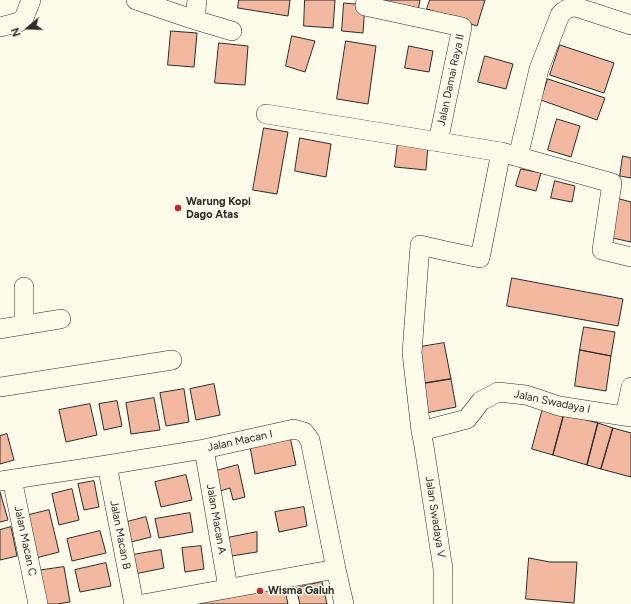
<!DOCTYPE html>
<style>
body{margin:0}
#map{position:relative;width:631px;height:604px;overflow:hidden;background:#fdfbea;font-family:Figtree,sans-serif}
canvas{display:block}
.north{position:absolute;left:8px;top:8px;width:40px;height:40px;-webkit-text-stroke:3px #fdfbea;paint-order:stroke;rotate:251deg;font-size:11px;font-weight:700;line-height:16px;text-align:center;color:#2b2b2b}
.north::after{content:'';display:block;margin:auto;width:14px;height:18px;background:#2b2b2b;clip-path:polygon(50% 0,100% 100%,50% 72%,0 100%)}
</style>
<div id="map">
<canvas width="631" height="604"></canvas>
<div class="north">N</div>
</div>
<script>
const c = document.querySelector('canvas').getContext('2d');
c.lineJoin = 'round';
function paint(path, color) { c.fillStyle = color; c.fill(path, 'evenodd'); }
function strokePath(path, color, width, dash) { c.strokeStyle = color; c.lineWidth = width; c.lineCap = dash ? 'butt' : 'round'; c.setLineDash(dash || []); c.stroke(path); }
function drawText(font, color, halo, rows, align = 'center') {
  c.font = font + ' Figtree,sans-serif'; c.lineWidth = 3; c.setLineDash([]); c.textBaseline = 'middle'; c.strokeStyle = halo; c.fillStyle = color; for (const [text, x, y, turn = 0] of rows) {
    c.save(); c.translate(x, y); c.rotate((+turn || 0) * Math.PI / 180); c.textAlign = isNaN(turn) ? turn : align; if (halo) c.strokeText(text, 0, 0); c.fillText(text, 0, 0); c.restore();
  }
}
const building = new Path2D(`
 M239,0H290L288,16L238,8Z
 M305,0H335L333,28L304,26Z
 M374,0H420L418,11Z
 M430,0H485L477,26L427,9Z
 M344,3L365,5L363,33L342,31Z
 M171,31L197,33L194,67L168,65Z
 M292,36L315,41L305,72L286,66Z
 M346,41L376,46L368,104L337,99Z
 M219,43L248,46L245,85L215,83Z
 M560,45L614,63L604,93L550,75Z
 M409,46L433,51L429,72L405,68Z
 M485,56L513,64L506,89L478,82Z
 M548,79L605,98L597,120L541,100Z
 M557,119L580,126L571,157L548,150Z
 M264,128L288,132L277,194L253,190Z
 M300,138L331,144L326,177L295,171Z
 M398,142L428,145L426,170L395,167Z
 M623,156L631,158V178L620,176Z
 M521,169L541,173L536,191L516,186Z
 M555,181L575,186L572,202L551,198Z
 M616,198L631,202V242L608,237Z
 M512,278L623,299L618,326L507,306Z
 M584,327L615,332L611,356L580,350Z
 M444,343L451,379L420,384L414,348Z
 M580,350L611,356L606,391L575,386Z
 M451,379L456,407L426,413L420,384Z
 M214,384L220,415L196,420L190,389Z
 M184,389L189,422L166,426L160,393Z
 M154,398L160,430L131,434L126,403Z
 M117,401L122,426L104,430L99,404Z
 M90,404L97,435L66,442L59,410Z
 M543,408L564,414L553,455L532,449Z
 M564,414L598,423L587,465L553,455Z
 M598,423L613,428L601,469L587,465Z
 M613,428L631,433V477L601,469Z
 M289,432L296,465L255,474L249,441Z
 M7,434L14,460L0,464V436Z
 M238,465L245,497L233,500L230,488L217,492L212,472Z
 M186,475L192,500L161,507L155,482Z
 M94,481L99,507L84,510L78,484Z
 M72,489L79,520L59,525L52,494Z
 M0,492L8,520L0,522Z
 M304,507L307,526L279,532L275,512Z
 M49,510L59,552L32,559L21,517Z
 M190,513L193,532L159,538L155,519Z
 M146,517L151,537L123,544L119,524Z
 M11,527L17,556L0,560V530Z
 M100,531L106,553L72,561L67,539Z
 M257,532V552L225,557L222,539Z
 M201,546L204,569L185,572L182,548Z
 M161,550L164,568L130,575L127,556Z
 M529,558L550,562H577L574,603L526,599Z
 M106,563L111,586L80,592L75,570Z
 M64,567L70,602L57,604H41L36,571Z
 M283,582L288,604H186Z
 M322,582L327,604H300L296,588Z`);
const street = new Path2D(`
 M136,0L195,20L232,31
 M366,0L365,6L462,27L438,142
 M195,20L197,0
 M0,27L19,22L24,18L31,0
 M266,114L501,152L612,183L602,250L631,257
 M518,157L539,69L560,15C565,9 569,7 576,7L631,25
 M24,287V325
 M0,329L61,319
 M0,387L172,360
 M625,416L631,387
 M421,431L467,419L481,401L498,392L526,395L559,406L631,417
 M204,449L228,588
 M107,465L134,604
 M12,479L38,604
 M0,481L107,465L204,449L294,429L304,432L310,440L336,569L344,604
 M143,604L336,569
 M443,604V569L424,446L421,431L412,353L420,245L446,251L480,258L501,152`);
const markers = [
 [178,208,4,"#c62828"],
 [260,591,4,"#c62828"]
];
const streetNames = [
 ["Jalan Damai Raya II",451,80,-78],
 ["Jalan Swadaya I",552,402,12],
 ["Jalan Macan I",240,441,-12],
 ["Jalan Swadaya V",435,517,81],
 ["Jalan Macan A",216,519,80],
 ["Jalan Macan B",120,535,79],
 ["Jalan Macan C",25,541,78]
];
const poiNames = [
 ["Warung Kopi",186,202],
 ["Dago Atas",186,215],
 ["Wisma Galuh",268,591]
];
paint(building, '#f2b8a0');
strokePath(building, '#2b2b2b', 1);
strokePath(street, '#2b2b2b', 20);
strokePath(street, '#fdfbea', 19);
for (const [x, y, r, color] of markers) { const dot = new Path2D(); dot.arc(x, y, r, 0, 2 * Math.PI); c.fillStyle = color; c.fill(dot); strokePath(dot, '#fdfbea', 1.5); }
drawText('11px', '#2b2b2b', '#fdfbea', streetNames);
drawText('bold 11px', '#2b2b2b', '#fdfbea', poiNames, 'left');
</script>
